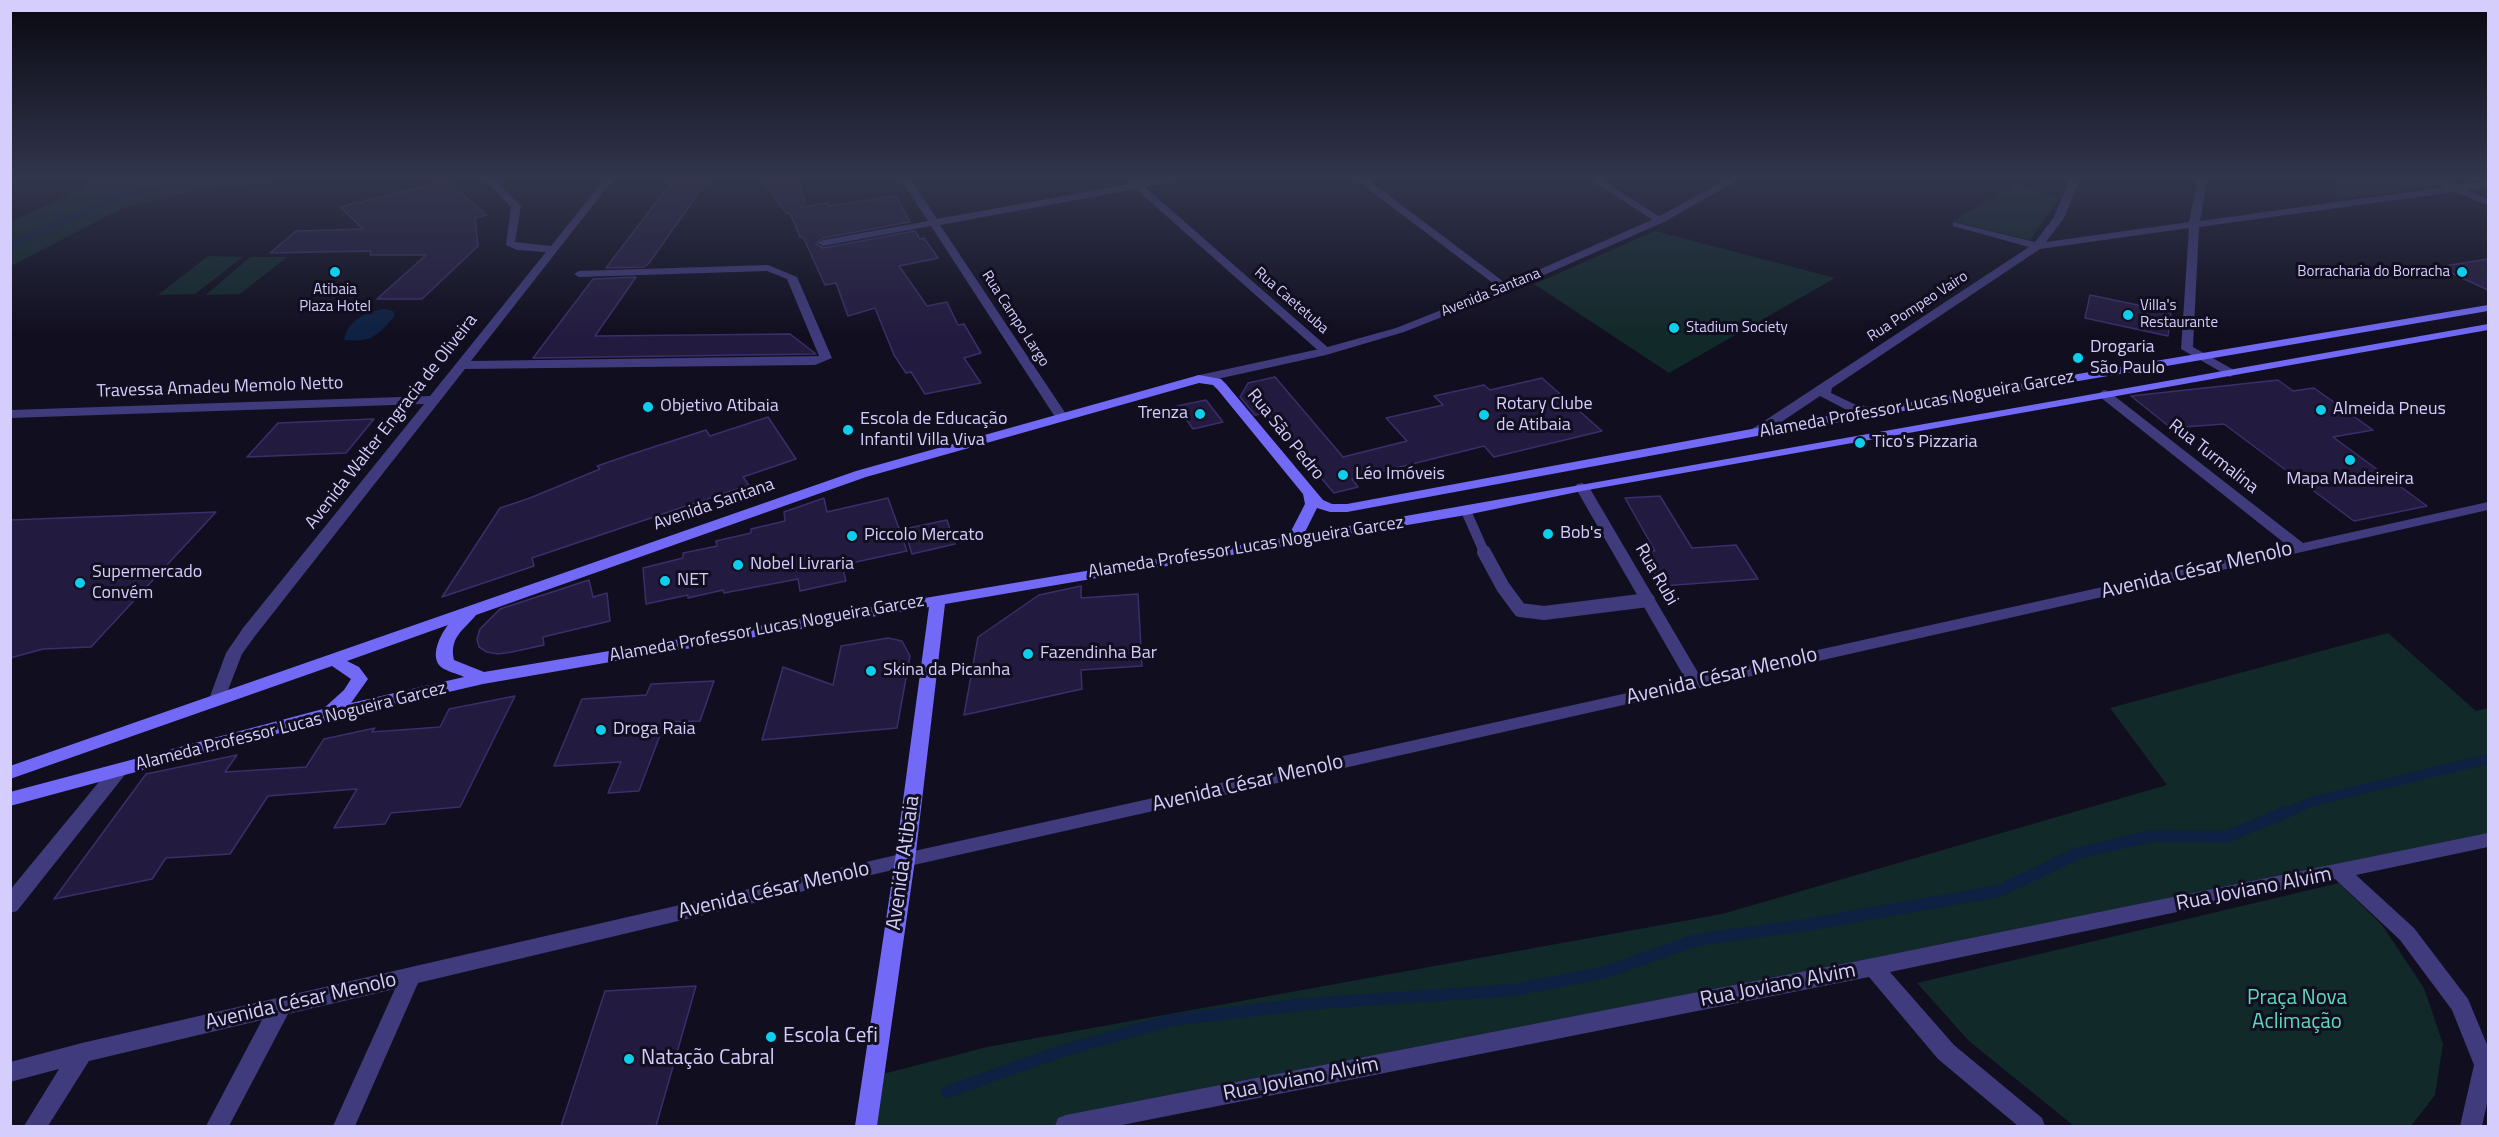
<!DOCTYPE html>
<meta charset="utf-8">
<style>
body{margin:0}
#map{position:relative;width:2499px;height:1137px;overflow:hidden;background:#110e1f;font-family:"Titillium Web",sans-serif}
canvas{display:block}
.frame{position:absolute;inset:0;border:12px solid #d5cefd;pointer-events:none}
</style>
<div id="map">
<canvas width="2499" height="1137"></canvas>
<div class="frame"></div>
</div>
<script>
const c = document.querySelector('canvas').getContext('2d');
c.lineJoin = 'round';
function paint(path, color) { c.fillStyle = color; c.fill(path, 'evenodd'); }
function strokePath(path, color, width, dash) { c.strokeStyle = color; c.lineWidth = width; c.lineCap = dash ? 'butt' : 'round'; c.setLineDash(dash || []); c.stroke(path); }
function drawText(font, color, halo, rows, align = 'center') {
  c.font = font + ' "Titillium Web",sans-serif'; c.lineWidth = 6; c.setLineDash([]); c.textBaseline = 'middle'; c.strokeStyle = halo; c.fillStyle = color; for (const [text, x, y, turn = 0] of rows) {
    c.save(); c.translate(x, y); c.rotate((+turn || 0) * Math.PI / 180); c.textAlign = isNaN(turn) ? turn : align; if (halo) c.strokeText(text, 0, 0); c.fillText(text, 0, 0); c.restore();
  }
}
const green = new Path2D(`
 M104,177H346L280,181L192,192L123,208L11,266V222Z
 M2335,177H2417L2439,186L2336,200Z
 M2015,184L2059,199L2030,240L1953,221Z
 M1655,231L1835,278L1669,373L1534,284Z
 M208,256L243,257L195,294L158,295Z
 M250,257H287L240,294L206,295Z
 M2388,633L2476,711L2488,708V840L1873,967L1051,1126H872L879,1075L987,1047L1722,914L2167,785L2110,708Z
 M2339,883L2382,925L2424,988L2443,1044L2435,1095L2411,1126H2074L1969,1041L1917,983Z`);
const water = new Path2D(`
 M385,309L393,311L395,315C379,335 371,343 344,340C347,320 366,312 385,309Z`);
const streamFar2 = new Path2D(`
 M10,245L121,196L215,177`);
const streamFar1 = new Path2D(`
 M2283,814L2314,801L2488,759`);
const stream = new Path2D(`
 M947,1092L1062,1051L1172,1020L1306,1004L1514,990L1606,972L1696,940L1806,925L1999,891L2078,853L2152,836L2226,837L2287,812`);
const building = new Path2D(`
 M675,177H710L649,263L644,267L606,268Z
 M797,179L805,200L801,207L828,203L829,206L896,196L910,222L823,238L816,244L823,248L915,231L920,239L924,238L938,258L899,266L927,306L947,302L958,325L964,324L981,353L964,358L981,383L925,394L911,372L906,373L894,355L875,308L848,316L836,283L825,285L803,237H800L790,213H786L764,184Z
 M446,181L487,215L475,218L478,246L422,299H377L426,255H370L371,251L270,253L296,231L363,229L340,207Z
 M2488,259V290L2438,267Z
 M636,277L595,336L790,334L816,354L533,358L593,279Z
 M2090,295L2171,312L2168,336L2085,318Z
 M1275,377L1343,457L1407,441L1386,418L1443,405L1434,396L1484,385L1490,390L1542,378L1602,431L1494,457L1484,446L1352,479L1358,487L1334,493L1281,431L1277,432L1262,414L1255,415L1240,397L1248,383Z
 M2278,380L2293,391L2314,388L2373,430L2333,437L2427,506L2354,521L2224,424L2171,428L2131,396Z
 M1206,400L1223,422L1193,429L1177,406Z
 M768,417L796,459L743,477L749,485L532,558L534,566L442,597L500,508L530,498L600,469L597,466L632,454L706,430L710,436Z
 M374,419L346,453L247,457L278,423Z
 M1660,496L1692,548L1736,545L1758,579L1662,586L1642,551H1655L1625,498Z
 M824,498L827,512L888,498L907,551L842,565L846,581L800,591L798,579L724,593L723,590L688,598V595L646,604L643,568L683,558V553L717,546L716,541L751,533V529L785,521L784,512Z
 M216,512L91,647L43,649L10,658V520Z
 M947,520L955,544L912,554L904,529Z
 M589,580L593,597L607,593L610,621L543,637L544,645L512,652L498,654L487,652L479,647L477,639L480,629L500,609Z
 M1081,586V598L1138,594L1142,666L1081,670L1082,689L964,715L978,637L1039,595Z
 M888,638L902,641L910,656L897,728L762,740L783,667L833,685L841,646Z
 M714,681L700,721L665,722L639,791L608,793L621,762L554,766L582,699L646,695L651,684Z
 M515,696L460,807L391,813L385,824L334,828L357,789L268,796L230,854L166,858L152,879L54,899L146,774L237,755L225,772L306,767L324,739L375,728L372,732L440,727L449,709Z
 M696,986L656,1126H561L605,991Z`);
const serviceFar1 = new Path2D(`
 M1466,511L1485,554`);
const service = new Path2D(`
 M1484,552L1503,587L1520,610L1544,613L1648,600`);
const minor = new Path2D(`
 M482,177H492L521,206L515,242L551,246L606,177H615L471,361L819,356L787,279L767,271L579,277L574,274L579,271L768,265L797,277L832,358L815,365L465,369L255,636L242,654L223,703H211L209,699L226,653L243,628L424,404L10,418V410L430,396L546,252L517,250L506,245L511,207Z
 M899,177H909L937,219L1130,184L1124,177H1134L1140,182L1167,177H1189L1145,187L1332,351L1330,354H1322L1136,189L940,225L1068,417L1062,421L1057,420L931,226L823,246L818,243L823,240L928,221Z
 M1307,177H1369L1367,179L1512,288L1506,291L1502,290L1356,180H1311Z
 M1586,177H1597L1665,220L1656,222Z
 M2071,177H2081L2064,218L2046,242L2189,222L2198,177H2208L2200,221L2444,187L2423,177H2436L2456,185L2488,181V187L2467,190L2488,199V205L2454,192L2199,227L2193,347L2234,370L2236,373L2230,377L2181,349L2189,228L2040,249L1832,388L1831,393L1854,404L1882,409L1883,412L1882,415L1845,409L1820,396L1762,435H1752L1750,432L1752,429L2029,247L1953,226V222L2035,242L2054,217Z
 M2104,390L2108,391L2303,543L2488,502V510L905,867L418,983L355,1126H333L395,989L288,1014L229,1126H206L262,1020L89,1061L48,1126H24L59,1069L10,1082V1062L82,1043L905,853L1686,680L1575,487L1577,484L1582,483L1589,487L1700,676L2288,546L2100,397L2098,394Z
 M118,764L124,766L127,771L124,776L17,911L10,913V890L112,766Z
 M2488,833V847L2356,875L2414,928L2468,999L2488,1047V1099L2482,1126H2460L2474,1065L2452,1010L2400,940L2335,879L1890,972L1954,1045L2042,1118L2045,1126H2018L1938,1059L1869,977L1117,1126H1055L1058,1118L1066,1115L1873,958Z`);
const tertiary = new Path2D(`
 M1731,177H1743L1664,222L1510,290L1404,332L1326,355L1199,383L1193,379L1195,376L1324,348L1396,328L1502,286L1656,218Z`);
const secondary = new Path2D(`
 M2488,305V311L1757,436L1347,512H1330L1317,508L1304,534L2488,324V330L1582,491L1466,515L945,604L915,860L877,1126H855L895,860L929,607L483,684L328,720L10,806V792L323,709L344,690L351,679L332,666L10,779V766L856,471L1199,375L1221,379L1226,384L1323,500L1332,504H1347L1757,428ZM1199,383L1213,385L1218,390L1303,494L1305,504L1288,537L484,672L454,660C449,637 464,630 476,615L866,477ZM448,625C441,634 429,656 441,667C446,671 458,674 464,677L351,703L368,679L359,667L347,661Z`);
const markers = [
 [335,272,6,"#0ccfeb"],
 [2462,272,6,"#0ccfeb"],
 [2128,315,6,"#0ccfeb"],
 [1674,328,6,"#0ccfeb"],
 [2078,358,6,"#0ccfeb"],
 [648,407,6,"#0ccfeb"],
 [2321,410,6,"#0ccfeb"],
 [1200,414,6,"#0ccfeb"],
 [1484,415,6,"#0ccfeb"],
 [848,430,6,"#0ccfeb"],
 [1860,443,6,"#0ccfeb"],
 [2350,460,6,"#0ccfeb"],
 [1343,475,6,"#0ccfeb"],
 [1548,534,6,"#0ccfeb"],
 [852,536,6,"#0ccfeb"],
 [738,565,6,"#0ccfeb"],
 [665,581,6,"#0ccfeb"],
 [80,583,6,"#0ccfeb"],
 [1028,654,6,"#0ccfeb"],
 [871,671,6,"#0ccfeb"],
 [601,730,6,"#0ccfeb"],
 [771,1037,6,"#0ccfeb"],
 [629,1059,6,"#0ccfeb"]
];
const farPoinames = [
 ["Borracharia do Borracha",2450,272,"right"],
 ["Atibaia",335,290,"center"],
 ["Plaza Hotel",335,307,"center"],
 ["Villa's",2140,306],
 ["Restaurante",2140,323],
 ["Stadium Society",1686,328]
];
const farStreetnames = [
 ["Avenida Santana",1491,293,-22],
 ["Rua Caetetuba",1291,301,41],
 ["Rua Pompeo Vairo",1918,307,-33],
 ["Rua Campo Largo",1015,319,57]
];
const poiNames = [
 ["Drogaria",2090,348],
 ["São Paulo",2090,369],
 ["Rotary Clube",1496,405],
 ["de Atibaia",1496,426],
 ["Objetivo Atibaia",660,407],
 ["Almeida Pneus",2333,410],
 ["Trenza",1188,414,"right"],
 ["Escola de Educação",860,420],
 ["Infantil Villa Viva",860,441],
 ["Tico's Pizzaria",1872,443],
 ["Léo Imóveis",1355,475],
 ["Mapa Madeireira",2350,480,"center"],
 ["Bob's",1560,534],
 ["Piccolo Mercato",864,536],
 ["Nobel Livraria",750,565],
 ["Supermercado",92,573],
 ["Convém",92,594],
 ["NET",677,581],
 ["Fazendinha Bar",1040,654],
 ["Skina da Picanha",883,671],
 ["Droga Raia",613,730]
];
const streetNames = [
 ["Travessa Amadeu Memolo Netto",220,388,-2],
 ["Alameda Professor Lucas Nogueira Garcez",1917,405,-10],
 ["Avenida Walter Engracia de Oliveira",392,422,-52],
 ["Rua São Pedro",1285,435,51],
 ["Rua Turmalina",2213,457,38],
 ["Avenida Santana",714,505,-19],
 ["Alameda Professor Lucas Nogueira Garcez",1246,548,-9],
 ["Rua Rubi",1656,575,60],
 ["Alameda Professor Lucas Nogueira Garcez",767,629,-10],
 ["Alameda Professor Lucas Nogueira Garcez",291,727,-14]
];
const nearStreetnames = [
 ["Avenida César Menolo",2197,571,-13],
 ["Avenida César Menolo",1722,677,-13],
 ["Avenida César Menolo",1248,784,-13],
 ["Avenida Atibaia",904,863,-82],
 ["Rua Joviano Alvim",2254,890,-11],
 ["Avenida César Menolo",774,891,-13],
 ["Rua Joviano Alvim",1778,986,-11],
 ["Avenida César Menolo",301,1002,-13],
 ["Rua Joviano Alvim",1301,1080,-11]
];
const nearParknames = [
 ["Praça Nova",2297,999],
 ["Aclimação",2297,1023]
];
const nearPoinames = [
 ["Escola Cefi",783,1037],
 ["Natação Cabral",641,1059]
];
paint(green, '#112929');
paint(water, '#0e2142');
strokePath(streamFar2, '#0e2142', 6);
strokePath(streamFar1, '#0e2142', 10);
strokePath(stream, '#0e2142', 12);
paint(building, '#231b3f');
strokePath(building, '#3b2e6a', 1.5);
strokePath(serviceFar1, '#3f3b7c', 10);
strokePath(service, '#3f3b7c', 14);
paint(minor, '#3f3b7c');
paint(tertiary, '#3f3b7c');
paint(secondary, '#726af7');
const sky = c.createLinearGradient(0, 0, 0, 337);
sky.addColorStop(0, '#090811');
sky.addColorStop(0.53, '#32364d');
sky.addColorStop(1, '#32364d00');
c.fillStyle = sky;
c.fillRect(0, 0, 2499, 337);
for (const [x, y, r, color] of markers) { const dot = new Path2D(); dot.arc(x, y, r, 0, 2 * Math.PI); c.fillStyle = color; c.fill(dot); strokePath(dot, '#110e1f', 2); }
drawText('15px', '#d5cefd', '#110e1f', farPoinames, 'left');
drawText('15px', '#d5cefd', '#110e1f', farStreetnames);
drawText('18px', '#d5cefd', '#110e1f', poiNames, 'left');
drawText('18px', '#d5cefd', '#110e1f', streetNames);
drawText('21px', '#d5cefd', '#110e1f', nearStreetnames);
drawText('21px', '#5fd8bd', '#110e1f', nearParknames);
drawText('21px', '#d5cefd', '#110e1f', nearPoinames, 'left');
</script>
